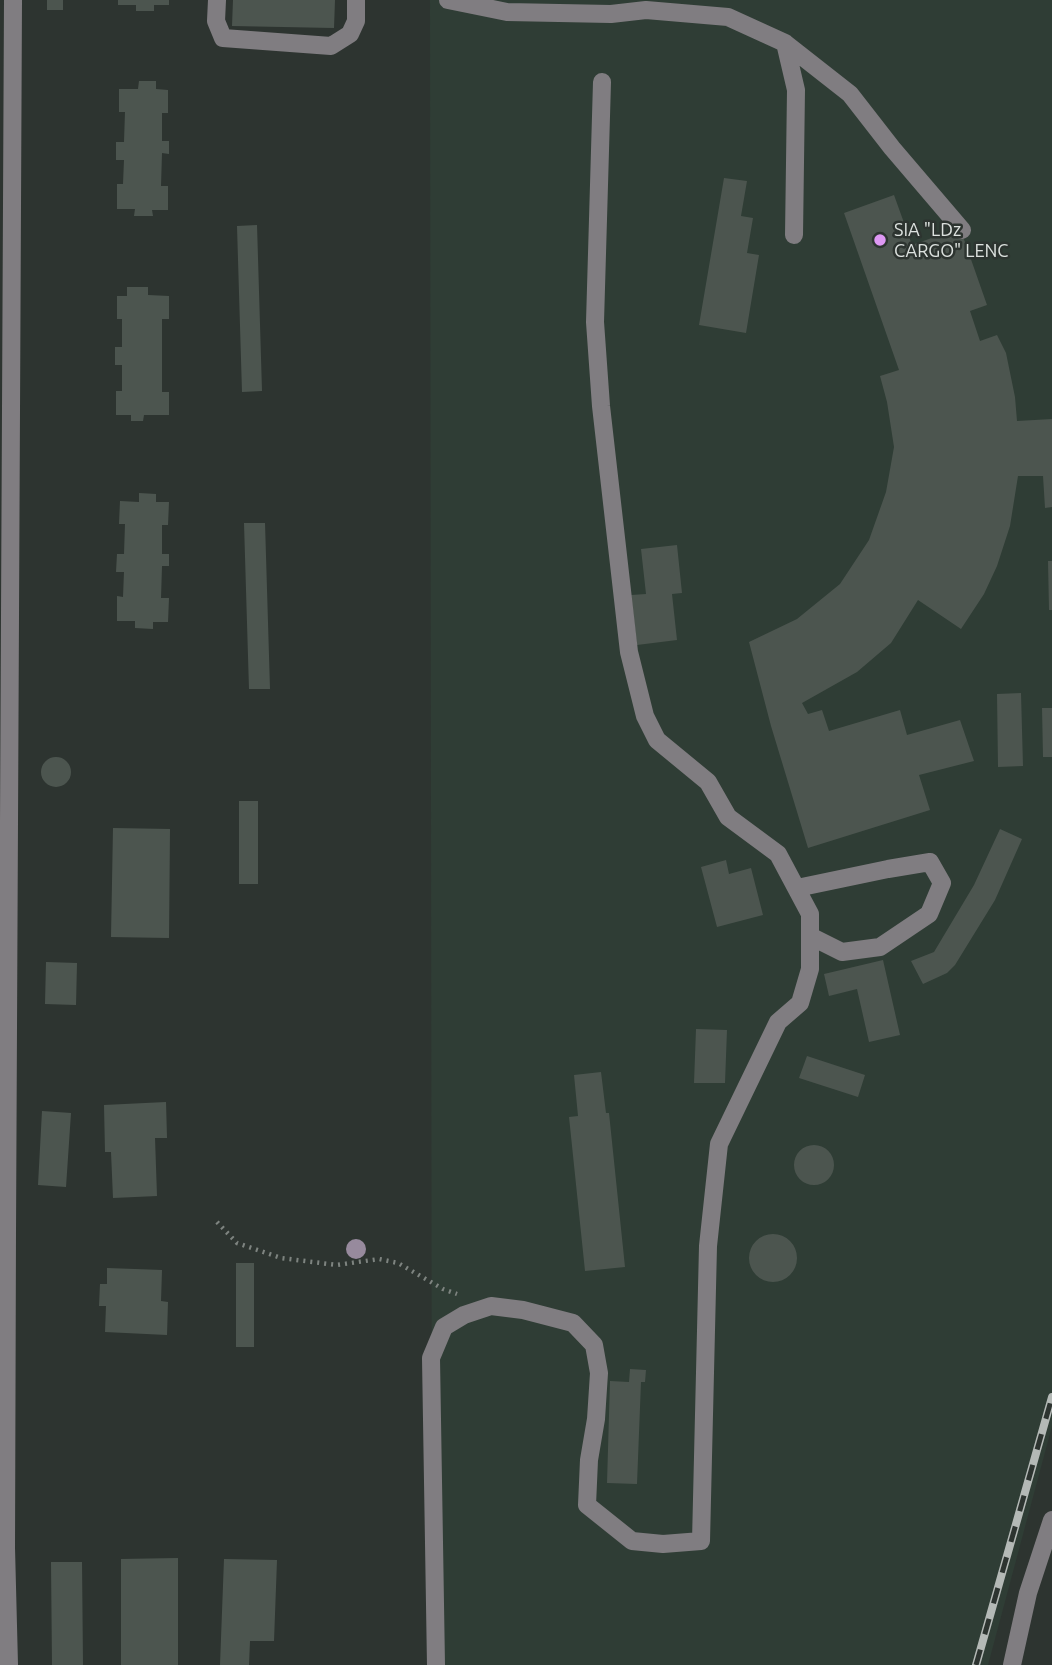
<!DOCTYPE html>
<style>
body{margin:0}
canvas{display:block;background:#2d3430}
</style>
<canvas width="1052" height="1665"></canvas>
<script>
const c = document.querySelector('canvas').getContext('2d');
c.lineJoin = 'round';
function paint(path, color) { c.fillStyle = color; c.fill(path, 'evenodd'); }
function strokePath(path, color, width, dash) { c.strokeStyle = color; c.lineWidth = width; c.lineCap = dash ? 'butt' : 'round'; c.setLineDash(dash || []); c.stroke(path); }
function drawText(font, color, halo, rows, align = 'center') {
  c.font = font + ' Ubuntu,sans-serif'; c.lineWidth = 5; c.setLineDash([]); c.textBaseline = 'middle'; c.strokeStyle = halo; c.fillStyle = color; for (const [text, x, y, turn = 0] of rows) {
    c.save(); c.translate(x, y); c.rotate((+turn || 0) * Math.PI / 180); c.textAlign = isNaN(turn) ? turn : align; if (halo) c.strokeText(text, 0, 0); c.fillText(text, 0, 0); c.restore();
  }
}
const built = new Path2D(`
 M430,0H1052V1426L988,1665H430L432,1617Z`);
const building = new Path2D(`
 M47,0H63V10H47Z
 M118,0H169V5H154V11H136V5H118Z
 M233,0H335L334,28L232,26Z
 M139,81H156V89L168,90V113H162V141H169V154L162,153L161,186H168V210H152L153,216H134L135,209H117V184H123L124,160H116V142H124L125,112H119V89H138Z
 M724,178L747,181L741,216L753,218L747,253L759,255L746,333L699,325Z
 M894,195L912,245L960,228L987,305L970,311L980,341L997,335L1006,353L1015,397L1017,421L1052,419V507L1045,508L1043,476H1018L1010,526L997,566L984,594L961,629L918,600L891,643L857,672L802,703L808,714L822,710L829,731L900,710L907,735L960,720L974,761L919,775L930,810L808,848L771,726L749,642L797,619L840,584L869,540L886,492L894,447L887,402L880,376L899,370L844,213Z
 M257,225L262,391L242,392L237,226Z
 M127,287H148V295L169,296V319H162V392H169V415H144L143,421H131V415H116V391H122V365H115V347H122V319H117V296H127Z
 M139,493L156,494V502H169L168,525H162V554H169V566H162L161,598H169L168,622H153V629L135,628V621H117V596L123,597L124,572H116L117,554H124L125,524H119L120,501L139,502Z
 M244,523H265L270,689H249Z
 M677,545L682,593L672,594L677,640L637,645L631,595L646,594L641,549Z
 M1048,561H1052V610H1049Z
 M1021,693L1023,766L998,767L997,694Z
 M1042,708H1052V757H1043Z
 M41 772a15 15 0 1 1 30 0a15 15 0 1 1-30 0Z
 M239,801H258V884H239Z
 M113,828L170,829L169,938L111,937Z
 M1000,829L1022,839L995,900L955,965L947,973L923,984L911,961L934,952L974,885Z
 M726,860L729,874L751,868L763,915L717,927L701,867Z
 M883,960L900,1035L869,1042L857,989L829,996L824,974Z
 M46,962L77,963L76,1005L45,1004Z
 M696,1029L727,1030L725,1083H694Z
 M807,1056L865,1075L858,1097L799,1078Z
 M601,1072L606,1113H609L625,1267L585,1271L569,1117L578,1116L574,1075Z
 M166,1102L167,1138H155L157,1196L113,1198L111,1152H105L104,1105Z
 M42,1111L71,1113L66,1187L38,1185Z
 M794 1165a20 20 0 1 1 40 0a20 20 0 1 1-40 0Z
 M749 1258a24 24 0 1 1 48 0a24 24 0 1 1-48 0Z
 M236,1263H254V1347H236Z
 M107,1268L162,1270L161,1301L168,1302L167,1335L105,1332L106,1306H99L100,1284H107Z
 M630,1369L646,1370L645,1382H641L637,1484L607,1483L610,1381L629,1382Z
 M178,1558V1665H121V1559Z
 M224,1559L277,1560L274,1641H250L249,1665H220Z
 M51,1562H82L83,1665H52Z`);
const path = new Path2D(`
 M217,1222L237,1243L281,1258L337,1265L379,1259L398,1263L443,1289L457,1294`);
const minor = new Path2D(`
 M217,0L216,21L223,38L331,46L350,34L356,21V0
 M448,0L507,12L611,14L646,10L728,17L785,43L796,90L794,235
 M785,43L850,94L892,148L962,230
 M797,888L888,869L930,862L942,883L929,914L880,947L842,952L810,936
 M9,1665L6,1548L7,1232L13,0
 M436,1665L431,1358L444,1327L464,1315L491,1306L523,1310L573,1323L594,1345L599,1373L596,1419L589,1460L587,1505L632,1541L663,1544L701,1541L708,1246L719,1144L778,1022L800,1003L810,969V914L778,854L728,817L708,782L657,740L645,716L629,652L601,406L595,322L602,82
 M1012,1665L1028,1593L1052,1520`);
const rail = new Path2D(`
 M976,1665L1052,1397`);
const trees = [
 [356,1249]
];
const markers = [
 [880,240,7,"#de98f3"]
];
const poiNames = [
 ["SIA \"LDz",894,230],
 ["CARGO\" LENC",894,251]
];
paint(built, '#2f3d35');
paint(building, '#4c554f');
strokePath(path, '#7e8480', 4.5, [2, 5]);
strokePath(minor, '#807d81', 18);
strokePath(rail, '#b4b9b6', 8);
strokePath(rail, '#2d3430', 5, [16]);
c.fillStyle = '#978a9d';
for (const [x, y] of trees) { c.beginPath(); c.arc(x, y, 10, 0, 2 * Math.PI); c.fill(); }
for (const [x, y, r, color] of markers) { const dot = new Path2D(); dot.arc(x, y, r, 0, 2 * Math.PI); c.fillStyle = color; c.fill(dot); strokePath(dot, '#2d3430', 2.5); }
drawText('18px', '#dde2df', '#2d3430', poiNames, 'left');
</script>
